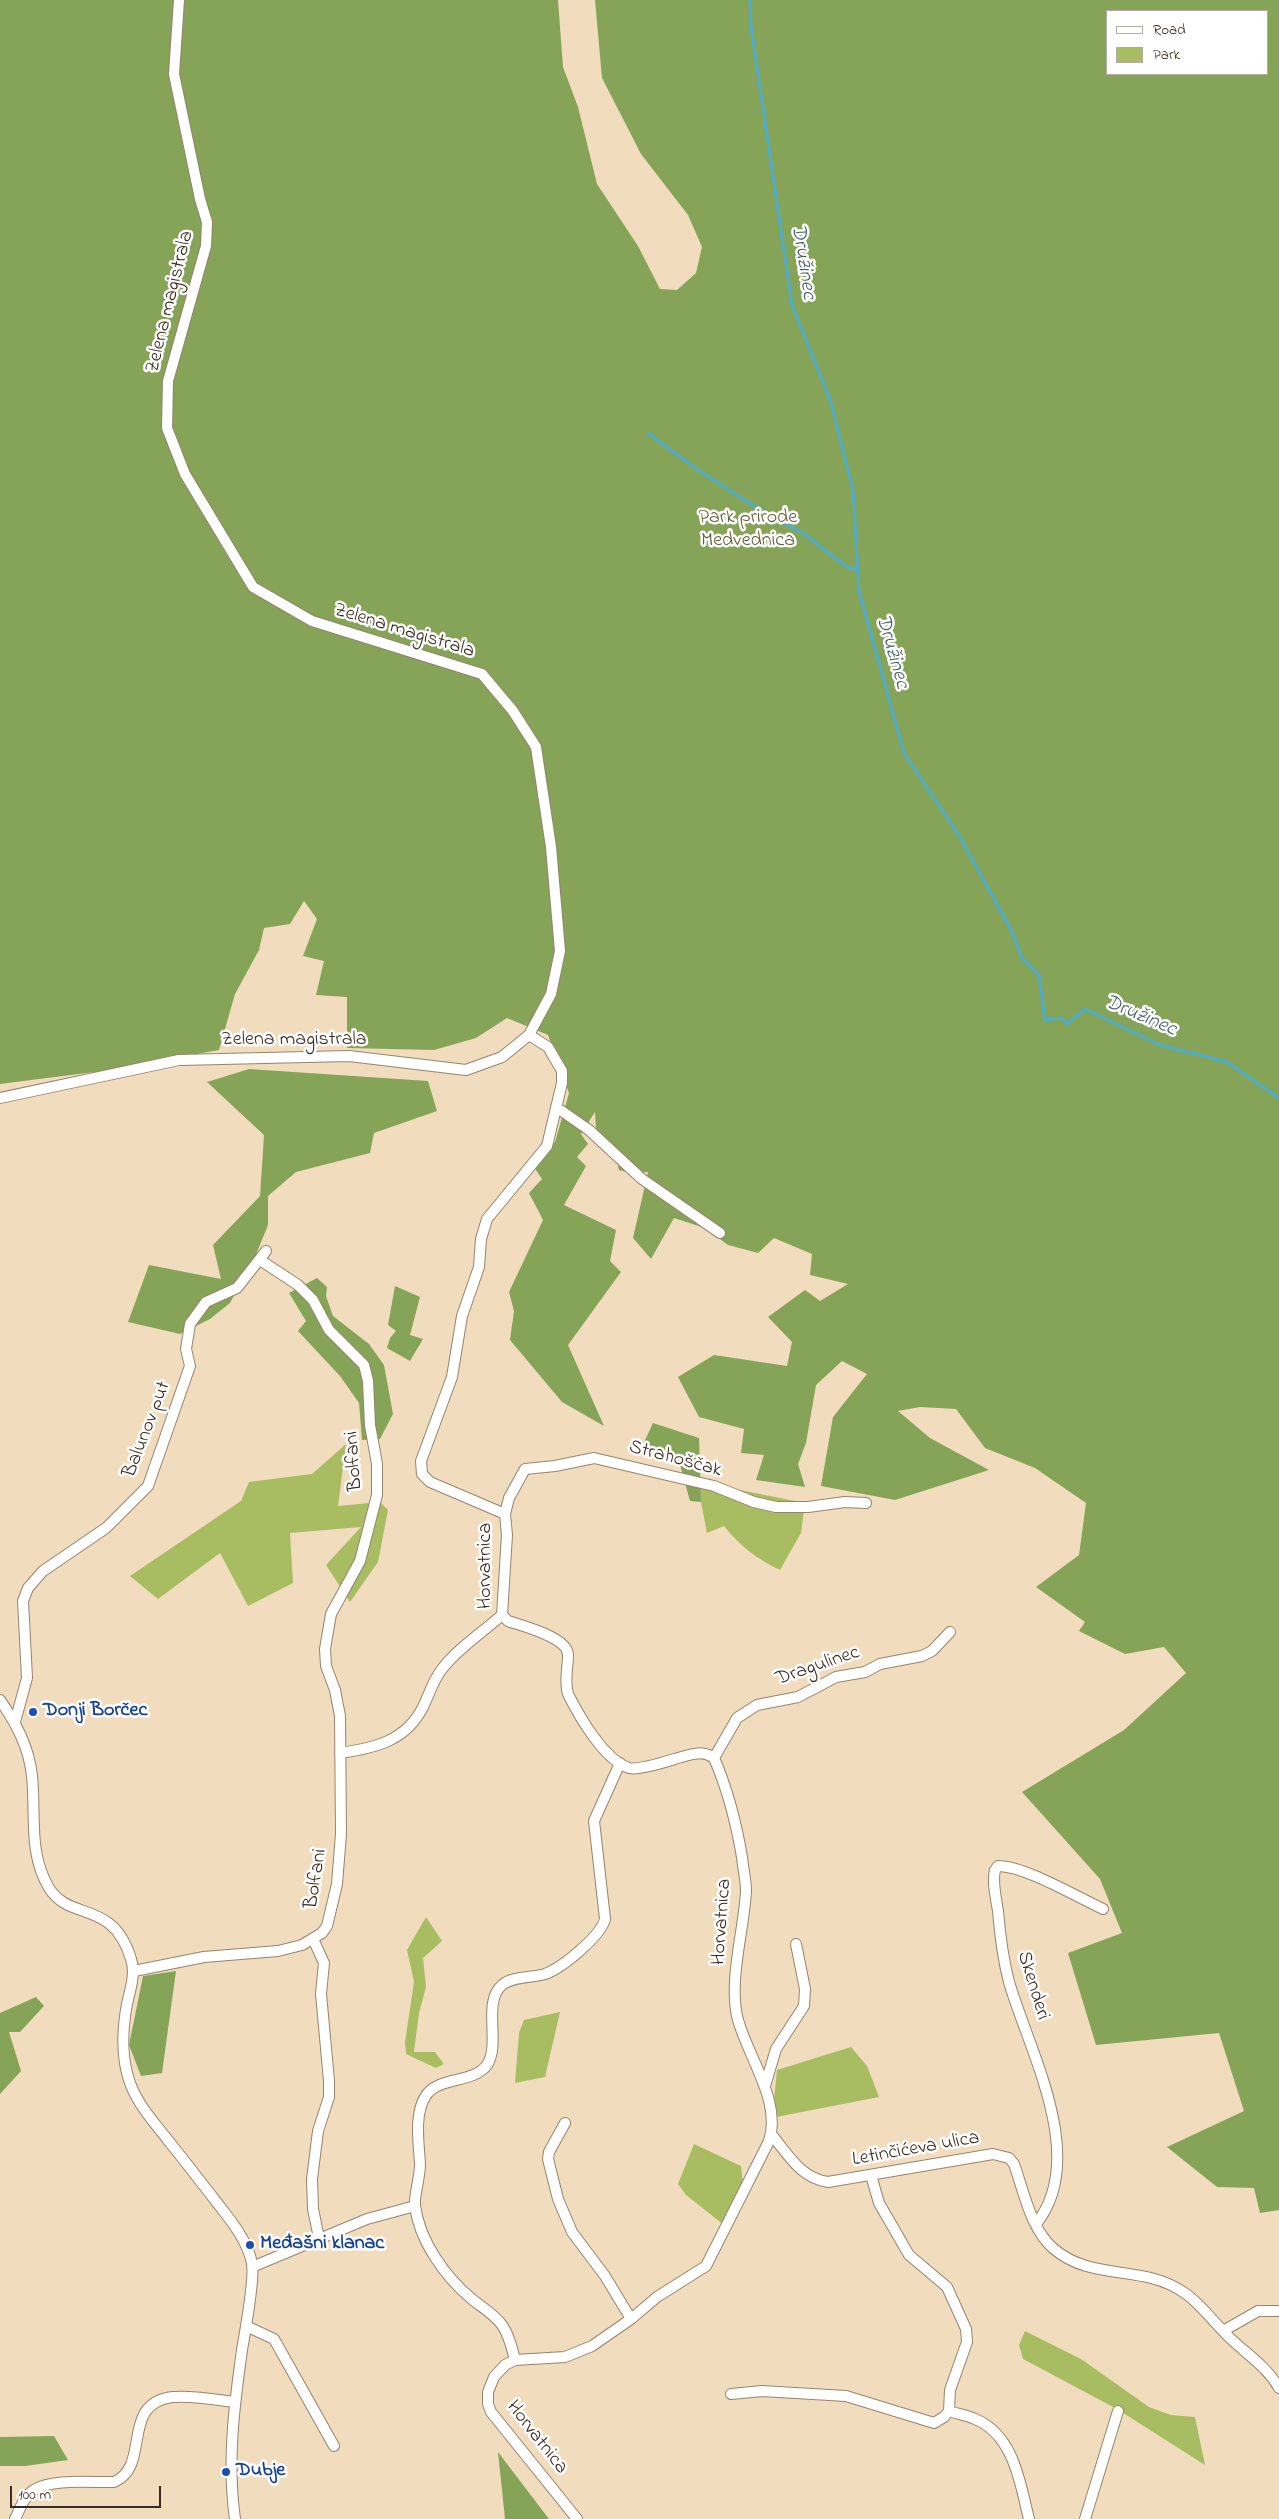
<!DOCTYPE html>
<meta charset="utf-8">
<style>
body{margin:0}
#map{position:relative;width:1279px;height:2519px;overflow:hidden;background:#f1ddbe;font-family:"Indie Flower",sans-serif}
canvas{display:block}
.legend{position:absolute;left:1106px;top:10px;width:162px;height:65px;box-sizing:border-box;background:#fff;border:1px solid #b1aaa5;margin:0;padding:6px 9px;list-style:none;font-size:15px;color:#3b2a1e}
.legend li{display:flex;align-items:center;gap:10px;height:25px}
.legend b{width:25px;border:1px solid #b1aaa5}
.scale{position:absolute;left:10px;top:2486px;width:151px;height:22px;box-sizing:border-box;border:2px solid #3b2a1e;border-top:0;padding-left:6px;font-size:15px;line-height:18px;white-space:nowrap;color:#3b2a1e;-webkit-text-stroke:4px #fff;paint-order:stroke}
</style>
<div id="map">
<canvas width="1279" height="2519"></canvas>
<ul class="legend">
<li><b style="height:6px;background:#fff"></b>Road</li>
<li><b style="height:14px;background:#a8bd61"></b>Park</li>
</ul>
<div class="scale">100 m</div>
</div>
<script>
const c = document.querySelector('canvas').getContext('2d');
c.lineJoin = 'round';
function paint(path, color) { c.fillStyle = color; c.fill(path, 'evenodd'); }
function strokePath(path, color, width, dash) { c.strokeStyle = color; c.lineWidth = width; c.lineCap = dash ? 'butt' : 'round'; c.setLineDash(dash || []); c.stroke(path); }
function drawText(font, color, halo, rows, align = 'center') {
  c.font = font + ' "Indie Flower",sans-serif'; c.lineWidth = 5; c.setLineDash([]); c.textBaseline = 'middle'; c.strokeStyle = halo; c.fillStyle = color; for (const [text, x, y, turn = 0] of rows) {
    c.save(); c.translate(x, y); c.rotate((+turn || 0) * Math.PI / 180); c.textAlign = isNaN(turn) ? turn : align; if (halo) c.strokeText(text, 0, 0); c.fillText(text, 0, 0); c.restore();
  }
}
const green = new Path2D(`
 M346,1444L338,1506L380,1502L388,1510L378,1562L350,1602L326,1565L361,1527L290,1533L293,1583L248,1606L220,1553L158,1599L130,1576L241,1501L249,1482L312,1474Z
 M700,1482L805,1503L801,1533L780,1570C758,1560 739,1545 724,1526L707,1533L701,1502Z
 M426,1917L442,1941L423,1958L426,1987L419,2013L414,2052H435L444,2064L436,2068L406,2054L405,2042L414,1982L407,1950Z
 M560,2012L545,2077L515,2083L519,2033L524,2020Z
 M851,2047L867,2066L879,2097L776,2117L774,2100L777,2070Z
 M694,2144L741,2166L743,2183L724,2225L686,2195L678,2184Z
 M1025,2331L1081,2359L1149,2407L1171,2415L1195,2417L1205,2465L1117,2409L1023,2359L1019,2345Z`);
const forest = new Path2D(`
 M0,0H558L563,67L578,107L597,184L638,246L660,289L677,290L696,273L702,247L688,215L641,154L602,78L595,0H1279V2210L1260,2213L1254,2188L1217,2187L1167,2147L1244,2111L1219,2033L1096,2045L1068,1953L1122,1933L1100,1879L1022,1792L1124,1730L1186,1673L1164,1647L1125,1654L1079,1631L1085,1622L1036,1587L1079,1555L1086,1503L1035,1468L985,1448L956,1409L920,1407L898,1411L930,1438L989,1470L895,1500L821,1486L833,1417L867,1374L842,1361L816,1385L806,1443L798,1464L805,1487L756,1480L764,1455L741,1453L744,1429L699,1417L678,1377L714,1355L787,1366L792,1342L768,1317L805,1290L820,1301L848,1284L810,1275L812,1254L774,1238L758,1253L728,1245L705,1228L674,1218L651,1259L633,1238L648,1172L631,1173L619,1170L616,1157L597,1146L595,1112L581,1134L588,1144L577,1157L586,1166L564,1205L616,1230L610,1261L621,1272L568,1345L604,1426L562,1402L510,1340L514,1311L509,1292L543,1220L529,1193L542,1179L534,1167L555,1142L569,1093L548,1035L507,1018L476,1038L434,1050L347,1048V997L316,995L324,961L303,956L317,919L304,901L290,924L264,928L259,950L235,994L219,1050L102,1071L0,1084ZM1108,11H1268V74H1108Z
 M249,1069L428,1081L437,1111L374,1133L370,1153L296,1172L268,1196V1225L255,1257L230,1303L210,1319L180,1334L128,1322L149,1265L221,1279L213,1245L260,1196L264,1135L207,1082Z
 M317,1278L327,1287L326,1296L333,1316L369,1344L384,1365L393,1414L380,1439L362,1440L359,1403L340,1376L298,1331L306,1321L289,1293Z
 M395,1286L420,1297L410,1335L423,1339L410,1361L387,1348L390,1338L396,1331L388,1325Z
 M653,1423L699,1438L701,1502L690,1501L680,1465L640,1451Z
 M176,1971L162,2073L141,2076L129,2045L143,1976Z
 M36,1997L44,2006L20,2032H9L21,2071L0,2094V2013Z
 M54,2436L68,2460L25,2466H0V2437Z
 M498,2452L549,2519H505Z`);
const stream = new Path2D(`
 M750,0L751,26L792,305L831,402L853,490L859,591L904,753L960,837L1011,930L1022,958L1039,975L1045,1020L1062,1018L1067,1024L1085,1009L1160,1045L1227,1062L1279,1098
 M648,433L695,468L754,506L804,534L847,567L858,570`);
const minor = new Path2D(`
 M0,1098L179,1060L349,1056L466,1070L502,1057L529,1035L551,994L560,951L551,847L536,747L513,711L482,674L312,621L253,587L185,474L167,428L168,381L206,246L207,222L200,199L174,74L179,0
 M556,1107L589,1130L642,1179L720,1233
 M505,1514L430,1482L422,1474L421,1461L452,1377L462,1316L479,1267L481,1239L487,1219L547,1146L562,1083V1071L548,1047L529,1035
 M0,1700C16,1723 29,1747 32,1776C36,1814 28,1853 49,1888C70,1922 113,1899 131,1959C136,1974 130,1990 127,2004C121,2036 121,2070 137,2098C145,2113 157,2126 167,2139C184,2160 201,2182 218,2204C232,2222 247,2240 252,2263C255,2280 245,2331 242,2350C234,2407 227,2462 235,2519
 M15,1722L27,1678L23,1601L28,1588L43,1571L106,1528L148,1486L190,1366L186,1349L190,1324L206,1302L237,1288L266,1251
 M340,1753C375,1748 406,1741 423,1707C429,1695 433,1680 442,1669C457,1649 483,1632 502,1615
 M714,1758L737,1718L757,1705L798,1697L836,1677L865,1672L880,1664L922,1656L932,1651L950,1632
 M313,1939L324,1963L321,1994L329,2081V2097L318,2131L312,2179L313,2209L319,2238
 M134,1971L204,1957L278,1951L302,1945L322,1933L327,1926L337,1884L341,1834L340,1716L335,1690L326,1666L325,1649L331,1614L360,1561L377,1495V1464L370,1425L368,1381L364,1365L329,1330L313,1300L298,1285L260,1260
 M765,2086L776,2049L804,2006L805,1989L796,1944
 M565,2123L549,2152L548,2159L558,2199L572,2232L605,2276L631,2319
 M771,2134C788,2154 800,2178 828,2182L993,2154L1009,2158L1014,2164C1024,2192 1031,2230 1054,2249C1082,2273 1118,2270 1151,2278C1192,2288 1203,2312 1231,2339C1248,2355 1267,2367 1279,2388
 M871,2175L879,2203L909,2255L947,2287L966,2329L967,2342L950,2390L949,2411C957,2414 967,2415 975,2419C1014,2435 1020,2483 1029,2519
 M1036,2224C1089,2158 1029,2051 1009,1982C1003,1959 1000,1935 998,1911C996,1898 992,1882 995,1870L998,1866C1025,1866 1077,1897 1103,1909
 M252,2267L367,2219L415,2206
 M246,2326L274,2339L334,2446
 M1223,2331L1258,2311H1279
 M515,2360C512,2348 509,2335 502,2325C494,2314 483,2308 473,2300C446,2278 419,2241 415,2205C414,2195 420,2178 420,2164C419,2145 414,2115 425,2097C437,2076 473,2084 487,2065C501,2044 482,2002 502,1985C513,1976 532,1978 545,1974C562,1968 601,1936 605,1919L594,1821L620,1763
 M731,2394L762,2391L846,2396L934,2423L944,2417L949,2411
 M15,2519C20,2509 24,2496 34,2490C52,2478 93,2483 114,2482C152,2466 119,2403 173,2397C193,2395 215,2400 235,2402
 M577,2519L491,2412L488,2404V2392L494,2377L505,2365L515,2360L565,2357L592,2346L631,2319L657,2297L706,2266L768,2143C784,2103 746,2055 737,2016C729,1978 744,1930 746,1891C746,1880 743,1868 742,1857C736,1822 728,1790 714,1758C704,1751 697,1753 685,1756C673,1759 640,1771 629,1768C604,1760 579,1716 568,1694C564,1681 568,1668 568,1655C568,1637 522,1626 508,1621L502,1615L507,1535L505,1514L509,1498L525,1469L555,1466L594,1458L714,1486L754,1502L776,1507H808L845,1502L866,1503
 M1085,2519L1118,2411`);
const markers = [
 [33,1712,5,"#1a4fb4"],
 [250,2245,5,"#1a4fb4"],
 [226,2472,5,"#1a4fb4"]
];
const streetNames = [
 ["Zelena magistrala",171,302,-76],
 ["Zelena magistrala",404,632,17],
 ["Zelena magistrala",294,1041],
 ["Balunov put",148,1430,-69],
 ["Strahoščak",675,1460,15],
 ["Bolfani",355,1461,-94],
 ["Horvatnica",487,1566,-90],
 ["Dragulinec",818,1667,-19],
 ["Bolfani",317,1879,-81],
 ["Horvatnica",723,1922,-86],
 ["Skenderi",1032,1986,73],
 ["Letinčićeva ulica",916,2150,-10],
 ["Horvatnica",536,2438,52]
];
const parkNames = [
 ["Park prirode",748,519],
 ["Medvednica",748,542]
];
const transitNames = [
 ["Donji Borčec",43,1712],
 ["Međašni klanac",260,2245],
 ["Dubje",236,2472]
];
const waterNames = [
 ["Družinec",802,262,81],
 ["Družinec",891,652,74],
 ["Družinec",1140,1017,23]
];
paint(green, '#a8bd61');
paint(forest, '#86a457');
strokePath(stream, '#4eaccd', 3);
strokePath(minor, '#96846e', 12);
strokePath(minor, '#fff', 10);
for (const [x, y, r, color] of markers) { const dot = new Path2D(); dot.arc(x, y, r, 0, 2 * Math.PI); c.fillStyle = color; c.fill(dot); strokePath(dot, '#fff', 2); }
drawText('20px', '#3b2a1e', '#fff', streetNames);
drawText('20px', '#615d35', '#fff', parkNames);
drawText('bold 20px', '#164399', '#fff', transitNames, 'left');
drawText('italic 21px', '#435e64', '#fff', waterNames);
</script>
